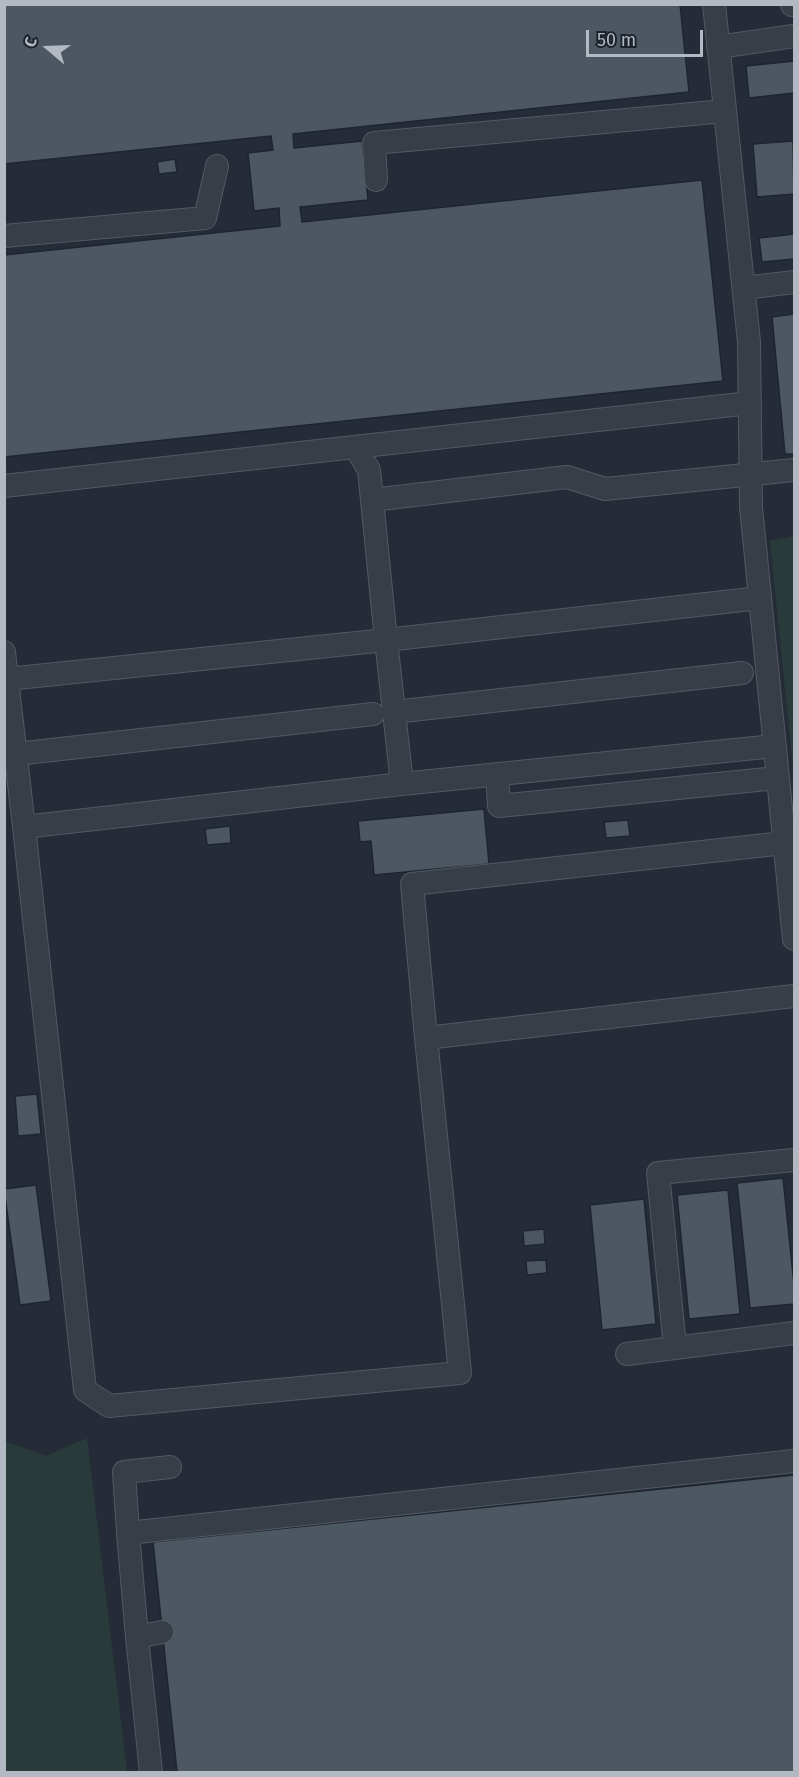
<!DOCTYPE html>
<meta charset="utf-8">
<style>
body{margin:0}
#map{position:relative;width:799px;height:1777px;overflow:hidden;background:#252c37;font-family:"Fira Sans",sans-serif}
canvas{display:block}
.frame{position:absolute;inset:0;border:6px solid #b3b9c3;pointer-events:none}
.north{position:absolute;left:18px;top:18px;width:60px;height:60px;-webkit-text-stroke:4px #1d232c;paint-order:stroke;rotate:289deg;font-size:16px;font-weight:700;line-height:24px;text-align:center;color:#b3b9c3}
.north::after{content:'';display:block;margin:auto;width:21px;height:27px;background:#b3b9c3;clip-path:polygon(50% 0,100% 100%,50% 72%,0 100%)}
.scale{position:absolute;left:586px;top:30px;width:117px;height:27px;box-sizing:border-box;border:3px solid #b3b9c3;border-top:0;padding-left:8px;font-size:18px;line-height:21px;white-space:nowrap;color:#b3b9c3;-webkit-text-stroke:4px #1d232c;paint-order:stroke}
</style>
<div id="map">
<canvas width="799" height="1777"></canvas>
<div class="frame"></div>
<div class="north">С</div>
<div class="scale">50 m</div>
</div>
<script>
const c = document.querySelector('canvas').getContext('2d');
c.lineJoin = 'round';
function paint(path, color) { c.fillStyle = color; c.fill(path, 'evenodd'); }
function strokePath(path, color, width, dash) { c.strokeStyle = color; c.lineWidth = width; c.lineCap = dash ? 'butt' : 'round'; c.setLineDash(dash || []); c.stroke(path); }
const green = new Path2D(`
 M794,536V778L770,541Z
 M87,1438L127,1772H5V1441L46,1456Z`);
const building = new Path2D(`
 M4,4H680L689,92L293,134L294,148L362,141L368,200L300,207L302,222L702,180L723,381L4,457V255L280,226L279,208L254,211L248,153L273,150L271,136L4,164Z
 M794,61V93L749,98L746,66Z
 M793,141L794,194L757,197L753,144Z
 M175,159L177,172L159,174L157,162Z
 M794,234V259L762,262L759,238Z
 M794,314V454H785L772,317Z
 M484,809L489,864L374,875L371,841L360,842L358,821Z
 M628,820L630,836L606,838L604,822Z
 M230,826L231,843L207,845L205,829Z
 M37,1094L41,1134L18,1136L15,1096Z
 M783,1178L794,1285V1304L750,1308L737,1183Z
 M36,1185L51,1301L20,1305L4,1189Z
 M728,1190L740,1314L689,1319L677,1195Z
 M644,1199L656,1324L602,1330L590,1205Z
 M544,1229L545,1244L524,1246L523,1231Z
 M546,1260L547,1273L527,1275L526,1261Z
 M794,1475V1772H177L153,1542Z`);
const minor = new Path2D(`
 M714,4L749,342L751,507L794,939
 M792,4V5
 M718,47L794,36
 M376,180L374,143L725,111
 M4,236L205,218L217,166
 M744,288L794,282
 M4,486L750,403
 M372,500L567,477L605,489L794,470
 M4,652L7,679L386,640L369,470L355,447
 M7,679L24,827L402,784L386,640L760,598
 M394,712L742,673
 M16,754L373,714
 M497,775L499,806L777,778
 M402,784L774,746
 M24,827L85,1390L109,1406L460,1373L426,1038
 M784,843L412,884L426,1038L794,996
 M675,1348L658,1173L794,1160
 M627,1354L794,1333
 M170,1467L124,1472L128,1533L794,1461
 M128,1533L137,1637L162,1632
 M137,1637L151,1772`);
paint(green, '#293a3a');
paint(building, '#4d5762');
strokePath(building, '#1f252e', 1.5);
strokePath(minor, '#535962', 24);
strokePath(minor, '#383e48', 22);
</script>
